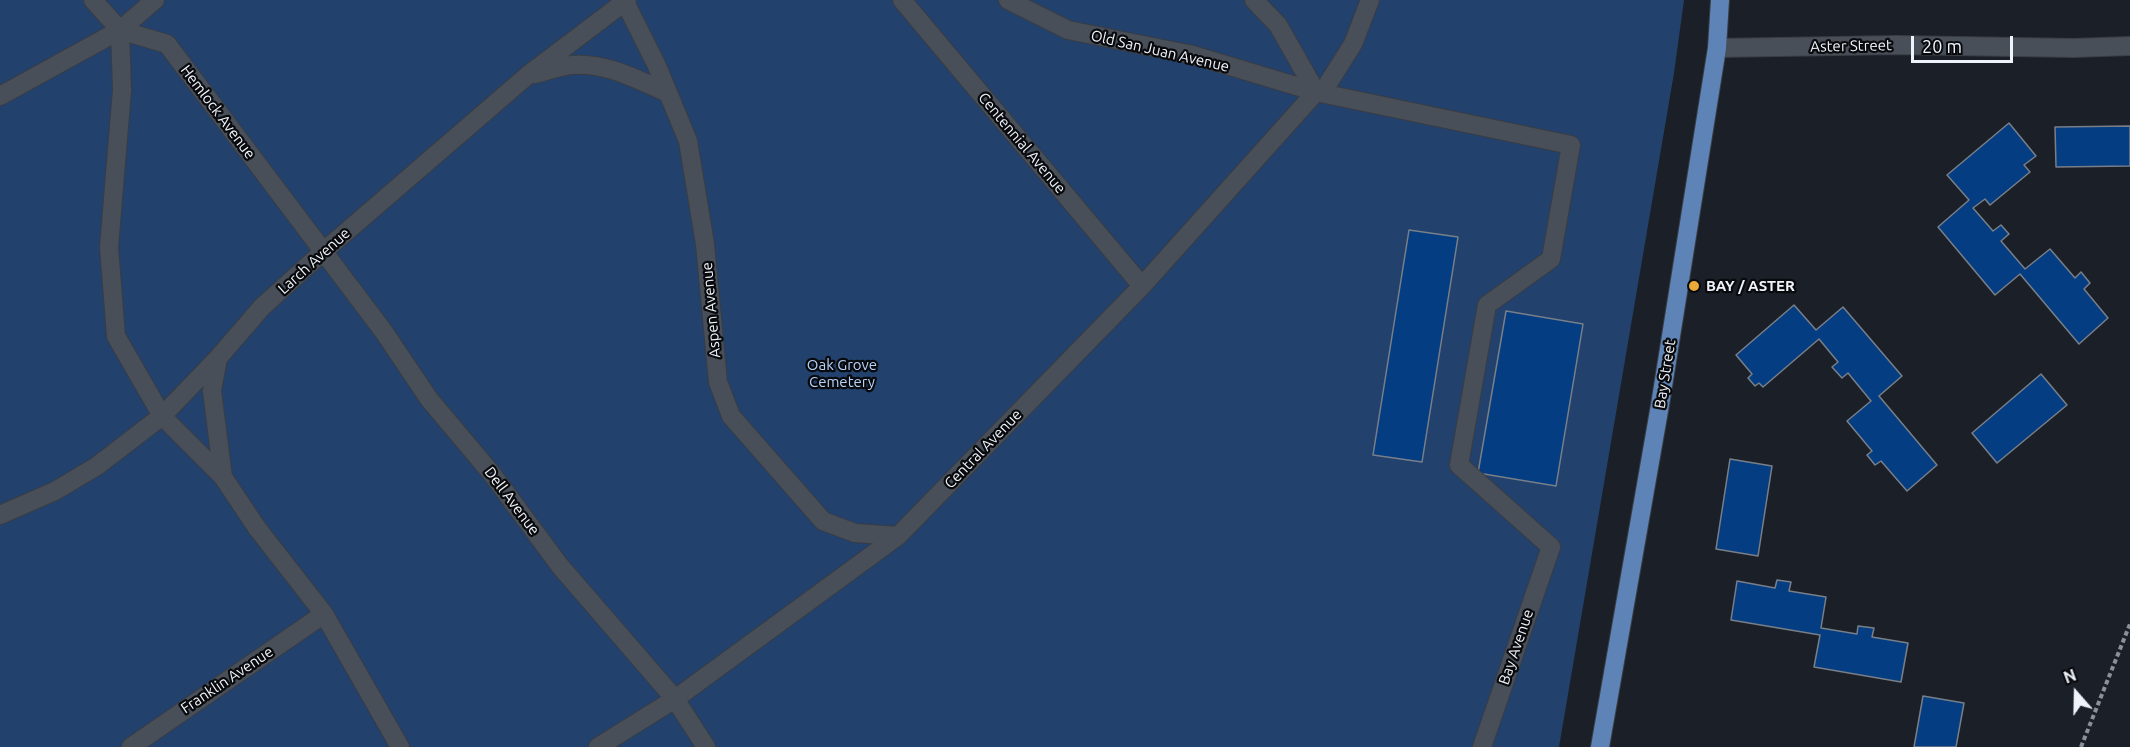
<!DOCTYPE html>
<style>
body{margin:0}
#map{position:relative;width:2130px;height:747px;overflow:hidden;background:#1b2028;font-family:Ubuntu,sans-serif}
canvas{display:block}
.north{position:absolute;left:2046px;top:663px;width:60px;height:60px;-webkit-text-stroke:4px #080a0d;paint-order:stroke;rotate:340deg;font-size:16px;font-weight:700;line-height:24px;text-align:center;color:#f0f4fa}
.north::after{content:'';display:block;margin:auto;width:21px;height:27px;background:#f0f4fa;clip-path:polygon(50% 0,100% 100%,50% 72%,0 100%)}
.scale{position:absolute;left:1911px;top:36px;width:102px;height:27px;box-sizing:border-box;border:3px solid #f0f4fa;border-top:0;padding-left:8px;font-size:18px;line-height:21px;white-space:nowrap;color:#f0f4fa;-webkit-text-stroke:4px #080a0d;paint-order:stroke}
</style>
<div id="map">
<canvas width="2130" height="747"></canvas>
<div class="north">N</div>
<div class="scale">20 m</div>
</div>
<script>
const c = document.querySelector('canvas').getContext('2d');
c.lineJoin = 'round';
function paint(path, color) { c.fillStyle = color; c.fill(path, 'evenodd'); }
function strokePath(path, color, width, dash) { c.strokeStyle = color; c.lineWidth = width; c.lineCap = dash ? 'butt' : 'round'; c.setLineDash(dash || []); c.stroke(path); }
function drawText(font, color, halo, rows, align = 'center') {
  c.font = font + ' Ubuntu,sans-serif'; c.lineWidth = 4.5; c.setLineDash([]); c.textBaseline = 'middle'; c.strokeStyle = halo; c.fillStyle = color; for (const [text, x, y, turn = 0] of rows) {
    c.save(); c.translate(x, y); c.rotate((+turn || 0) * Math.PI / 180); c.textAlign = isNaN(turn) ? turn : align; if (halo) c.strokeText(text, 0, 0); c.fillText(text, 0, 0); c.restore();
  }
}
const green = new Path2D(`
 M0,0H1684L1674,73L1559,747H0Z`);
const building = new Path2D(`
 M2009,123L2036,156L2024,165L2030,172L1990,205L1985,199L1973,208L1993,231L2001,225L2009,234L2001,241L2025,269L2050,249L2075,278L2081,272L2090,283L2084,289L2108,318L2079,344L2020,274L1995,295L1938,227L1969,200L1947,175Z
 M2130,126V166L2056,167L2055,127Z
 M1409,230L1458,237L1422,462L1373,455Z
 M1794,305L1816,330L1843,307L1902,376L1879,396L1937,465L1907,491L1881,461L1875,465L1867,455L1872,451L1847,421L1871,401L1848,373L1842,378L1832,367L1838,362L1819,339L1763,387L1759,383L1755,386L1748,378L1752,374L1736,355Z
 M1506,311L1583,324L1556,486L1478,473Z
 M2041,374L2067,405L1997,463L1972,433Z
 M1730,459L1772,466L1758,556L1716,549Z
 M1777,580L1791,582L1789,591L1826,597L1821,628L1857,634L1858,626L1874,628L1872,637L1908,643L1901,682L1814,667L1820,635L1731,620L1737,581L1775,588Z
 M1923,696L1964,703L1956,747H1914Z`);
const path = new Path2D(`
 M2081,747L2130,624`);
const minor = new Path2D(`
 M93,0L120,30L167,44L384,332L429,399L492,474L560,566L675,699L706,747
 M624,0L657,66L688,141L705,244L718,382L731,416L823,521L855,533L898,536
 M902,0L1142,286
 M1008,0L1068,30L1193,55L1316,92L1571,145L1551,259L1487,305L1459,465L1551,547L1482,747
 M1254,0L1278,25L1316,92
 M120,30L122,90L109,247L116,336L162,416L223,477L257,528L324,614L400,747
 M1717,48L1897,45L2074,48L2130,46
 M535,74C547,71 560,66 572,65C606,62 638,80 668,93
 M1322,93L1353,44L1370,0
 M0,96L120,30L155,0
 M218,358L212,391L223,477
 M0,515L55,491L97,466L162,416L218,358L262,307L324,251L528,75L627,0
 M131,747L324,614
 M598,747L675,699L898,536L1142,286L1316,92`);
const major = new Path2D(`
 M1600,747L1660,405L1717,48L1720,0`);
const markers = [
 [1694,286,6,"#eaaa39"]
];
const streetNames = [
 ["Aster Street",1851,46,-1],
 ["Old San Juan Avenue",1160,51,13],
 ["Hemlock Avenue",218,112,53],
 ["Centennial Avenue",1022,143,50],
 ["Larch Avenue",314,261,-42],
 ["Aspen Avenue",711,310,-95],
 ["Bay Street",1665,374,-81],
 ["Central Avenue",983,449,-46],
 ["Dell Avenue",512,501,53],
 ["Bay Avenue",1516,647,-71],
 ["Franklin Avenue",227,680,-34]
];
const poiNames = [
 ["BAY / ASTER",1706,286]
];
const parkNames = [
 ["Oak Grove",842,365],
 ["Cemetery",842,382]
];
paint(green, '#22416c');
paint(building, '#043d82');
strokePath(building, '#787f89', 1.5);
strokePath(minor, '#393d44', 20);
strokePath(major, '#393d44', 20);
strokePath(path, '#8c9097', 4, [4.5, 3]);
strokePath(minor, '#494f58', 18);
strokePath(major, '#5d83b7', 18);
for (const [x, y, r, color] of markers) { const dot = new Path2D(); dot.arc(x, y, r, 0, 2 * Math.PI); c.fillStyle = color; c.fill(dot); strokePath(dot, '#080a0d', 2); }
drawText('15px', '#f0f4fa', '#080a0d', streetNames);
drawText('bold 15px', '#f0f4fa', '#080a0d', poiNames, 'left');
drawText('15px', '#b8d3fb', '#080a0d', parkNames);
</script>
